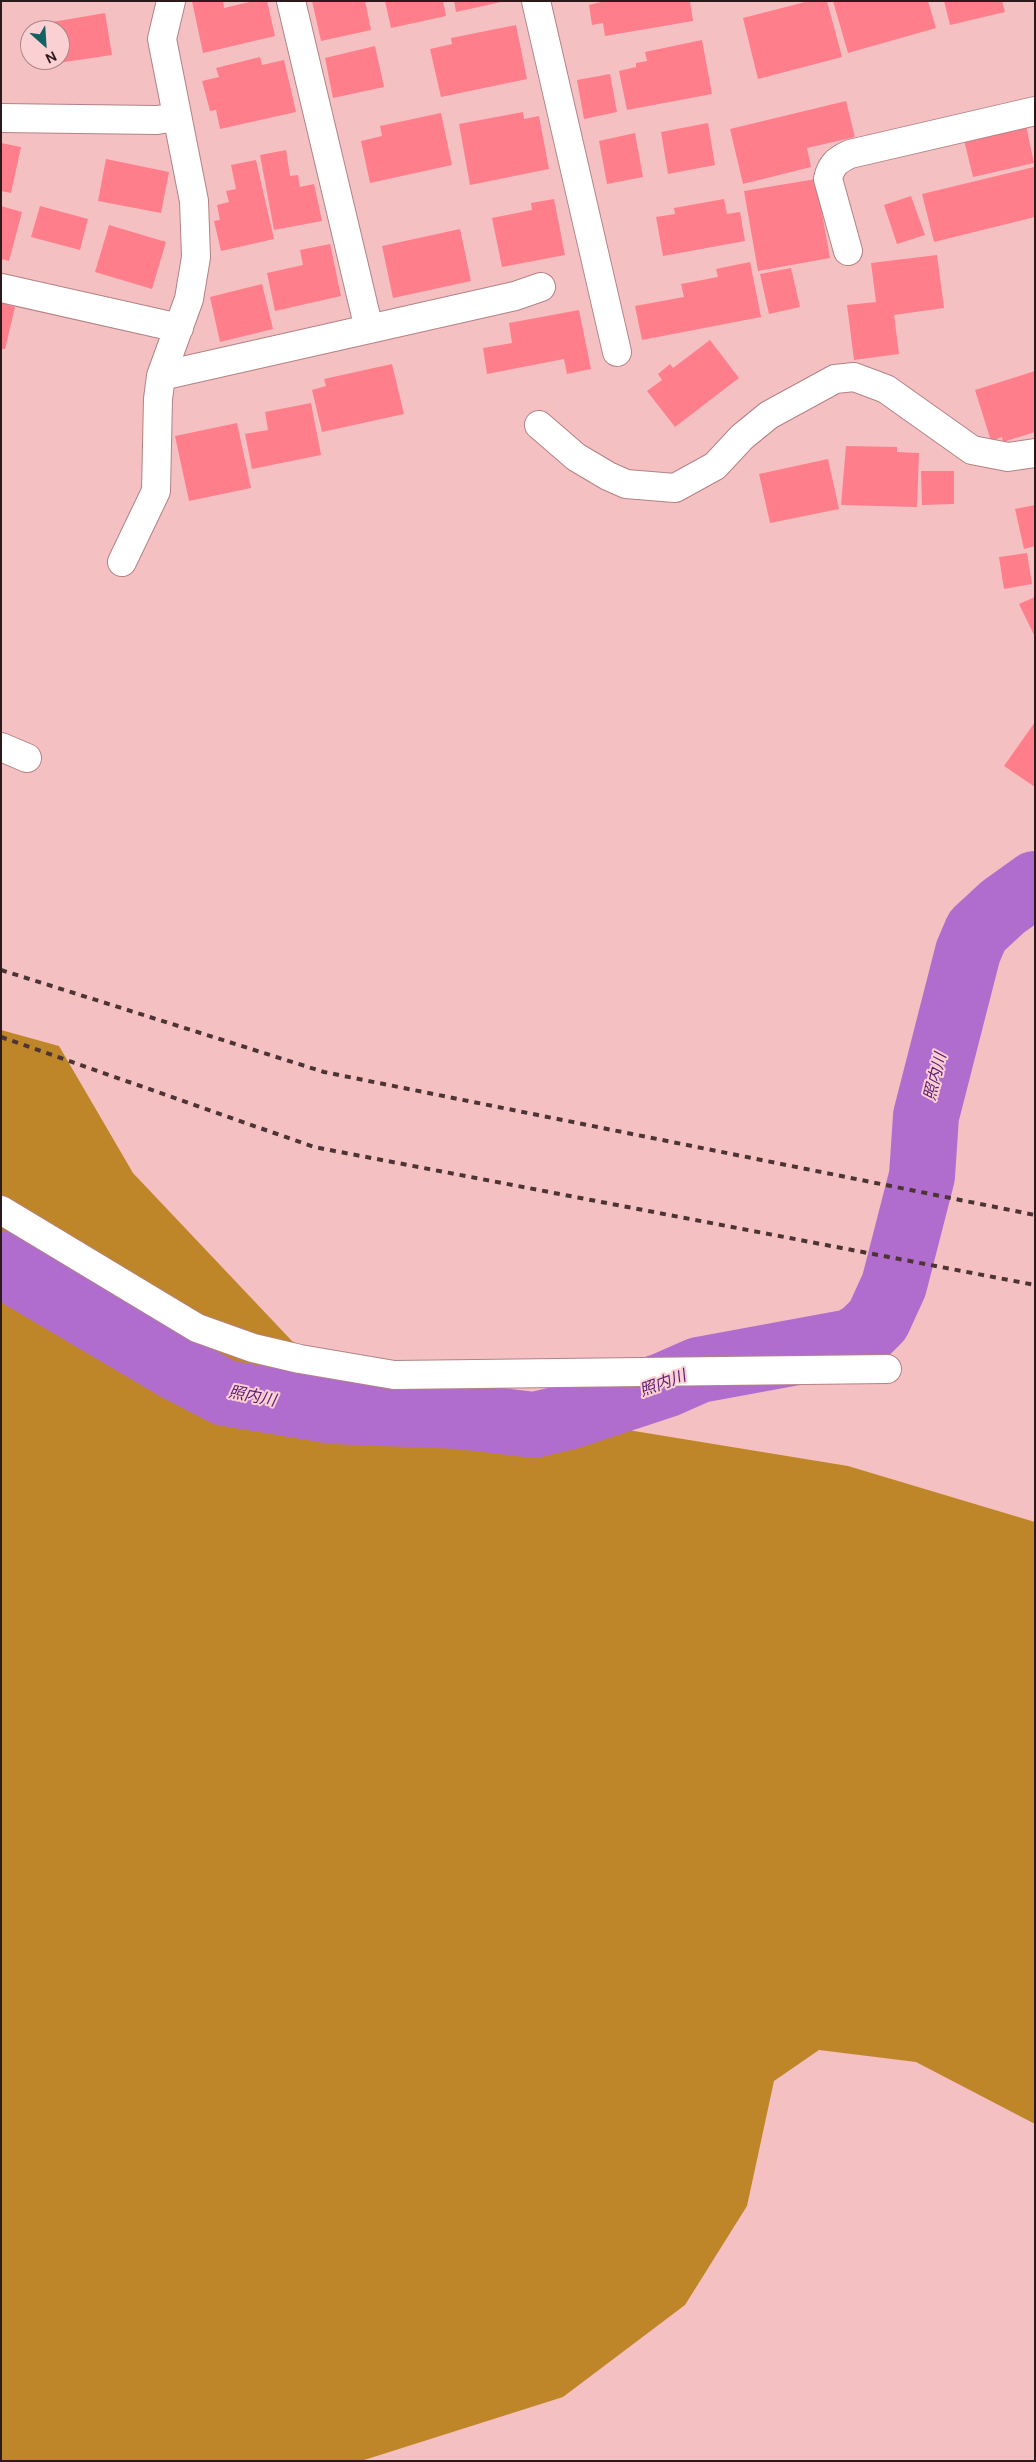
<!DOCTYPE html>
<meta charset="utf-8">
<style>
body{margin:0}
#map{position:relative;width:1036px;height:2462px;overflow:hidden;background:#f5c0c2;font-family:"DM Sans",sans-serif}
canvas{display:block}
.frame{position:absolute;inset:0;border:2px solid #2c191a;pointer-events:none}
.north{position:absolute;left:20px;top:20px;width:50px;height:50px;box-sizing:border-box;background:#fbd0d2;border:1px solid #a88788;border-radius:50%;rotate:154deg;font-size:14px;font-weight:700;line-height:20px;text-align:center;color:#2c191a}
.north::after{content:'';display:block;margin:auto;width:18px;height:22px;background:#126263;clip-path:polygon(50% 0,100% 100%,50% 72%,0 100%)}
</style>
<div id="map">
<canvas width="1036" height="2462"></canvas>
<div class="frame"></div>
<div class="north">N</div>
</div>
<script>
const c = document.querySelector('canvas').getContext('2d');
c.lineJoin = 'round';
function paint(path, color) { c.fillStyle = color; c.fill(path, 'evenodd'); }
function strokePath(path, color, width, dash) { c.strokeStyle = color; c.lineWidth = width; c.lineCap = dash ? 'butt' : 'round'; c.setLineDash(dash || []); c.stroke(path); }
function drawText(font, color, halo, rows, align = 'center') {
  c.font = font + ' "DM Sans","Noto Sans JP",sans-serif'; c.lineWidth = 4; c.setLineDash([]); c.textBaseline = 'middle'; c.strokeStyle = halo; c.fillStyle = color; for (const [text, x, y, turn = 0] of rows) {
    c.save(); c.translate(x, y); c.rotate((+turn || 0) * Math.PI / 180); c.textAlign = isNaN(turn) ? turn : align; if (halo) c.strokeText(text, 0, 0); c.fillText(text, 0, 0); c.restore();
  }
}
const forest = new Path2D(`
 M1,1030L59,1046L133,1173L292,1341L414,1410L628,1430L848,1466L1035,1522V2124L916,2062L819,2050L774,2081L747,2206L685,2305L563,2397L361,2461H1Z`);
const river = new Path2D(`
 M1,1264L177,1368L225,1393L333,1411L459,1416L534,1425L568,1417L665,1385L699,1370L851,1342L864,1334L878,1320L894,1285L922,1176L926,1116L968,952L977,931L1003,907L1035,884`);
const building = new Path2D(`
 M192,1H223L224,8L254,1H267L275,36L203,53Z
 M312,1H365L371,30L321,41Z
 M385,1H443L446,16L391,28Z
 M454,1H501V2L456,12Z
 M605,1H690L693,21L605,36L603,23L592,25L589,5Z
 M809,1H827L842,57L758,79L743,18Z
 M833,1H928L936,28L848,53Z
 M944,1H1002L1005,12L950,25Z
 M105,13L112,55L58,63L60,30H53L52,22Z
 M516,25L527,79L441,97L430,49L452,44L451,38Z
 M702,40L712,94L627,110L619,71L636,67V63L647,61L645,52Z
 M375,46L384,87L333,98L325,58Z
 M260,57L262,65L284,60L296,112L220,129L216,110L210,111L202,81L219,77L216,68Z
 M610,74L617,112L584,119L577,80Z
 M846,101L855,137L807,148L811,167L743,184L730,129Z
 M523,112L524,119L539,116L549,169L470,185L459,124Z
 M441,113L452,165L370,183L361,141L382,136L380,126Z
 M1025,121L1034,163L973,177L964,140Z
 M708,123L715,165L668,174L661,132Z
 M635,133L643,177L607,184L599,141Z
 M1,143L21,147L11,193L1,191Z
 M286,150L290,176L298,175L300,187L314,184L322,221L274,230L260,155Z
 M106,159L169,172L161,213L98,201Z
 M256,160L274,239L221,251L214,221L220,220L217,205L229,202L226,191L236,189L231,165Z
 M1034,167L1035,217L934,242L922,194Z
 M816,179L830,258L758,271L744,191Z
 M911,196L925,235L897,244L884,205Z
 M554,199L565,255L502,267L492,218L532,210L531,203Z
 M724,199L727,214L740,212L745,241L663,256L656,217L675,214L674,208Z
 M1,206L22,212L9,261L1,259Z
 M40,206L88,219L80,250L31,237Z
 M109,225L166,242L152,289L95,272Z
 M460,229L471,281L393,298L382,246Z
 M330,244L341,296L275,311L267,273L303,265L300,250Z
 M937,255L944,308L894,315L899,354L854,360L847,305L876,302L871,263Z
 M750,262L761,317L642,340L635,306L684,297L681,284L718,277L716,269Z
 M791,268L800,307L769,314L760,274Z
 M262,284L273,329L220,342L210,297Z
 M1,303L15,307L5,349H1Z
 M579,310L591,369L567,374L564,359L487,374L483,348L512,343L509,323Z
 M710,340L739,378L675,427L647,391L662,380L658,374L670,364L673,368Z
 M392,364L404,414L322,432L312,390L326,386L324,379Z
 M1035,371V432L1003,442L1002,437L991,441L975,390Z
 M311,403L321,455L252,469L245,434L268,430L265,412Z
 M237,423L251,488L189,501L175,436Z
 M846,446L897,447V452L919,453L917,507L841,505Z
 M828,459L839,509L770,523L759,474Z
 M921,471H954V504L922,505Z
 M1035,505V546L1024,549L1015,509Z
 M1027,553L1032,584L1004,589L999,557Z
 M1035,597V637L1019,604Z
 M1035,722V787L1004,766Z`);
const minor = new Path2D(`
 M291,1L369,329
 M536,1L617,352
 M1,118L157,120L176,117
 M848,251L828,179C831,165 837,160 850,154L1035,111
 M1,288L179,328
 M161,376L515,296L541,287
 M539,425L576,457L608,476L626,484L675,488L715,466L742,437L769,415L835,379L854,377L886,389L972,450L1008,457L1035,453
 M122,562L156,491L158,399L161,376L189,299L196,257L194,201L162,39L171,1
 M1,747L27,758
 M1,1210L197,1328L253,1348L300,1359L394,1375L887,1369`);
const rail = new Path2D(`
 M1,970L324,1072L1035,1215
 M1,1037L314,1147L1035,1285`);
const waterNames = [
 ["照内川",936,1077,-76],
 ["照内川",663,1384,-20],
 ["照内川",252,1397,11]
];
paint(forest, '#bf8629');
strokePath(river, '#b16dcd', 66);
paint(building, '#fe7e8b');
strokePath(minor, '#b38285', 30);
strokePath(minor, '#fff', 28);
strokePath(rail, '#4c3435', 4, [6, 6]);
drawText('italic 16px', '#5b1a73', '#fbd0d2', waterNames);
</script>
